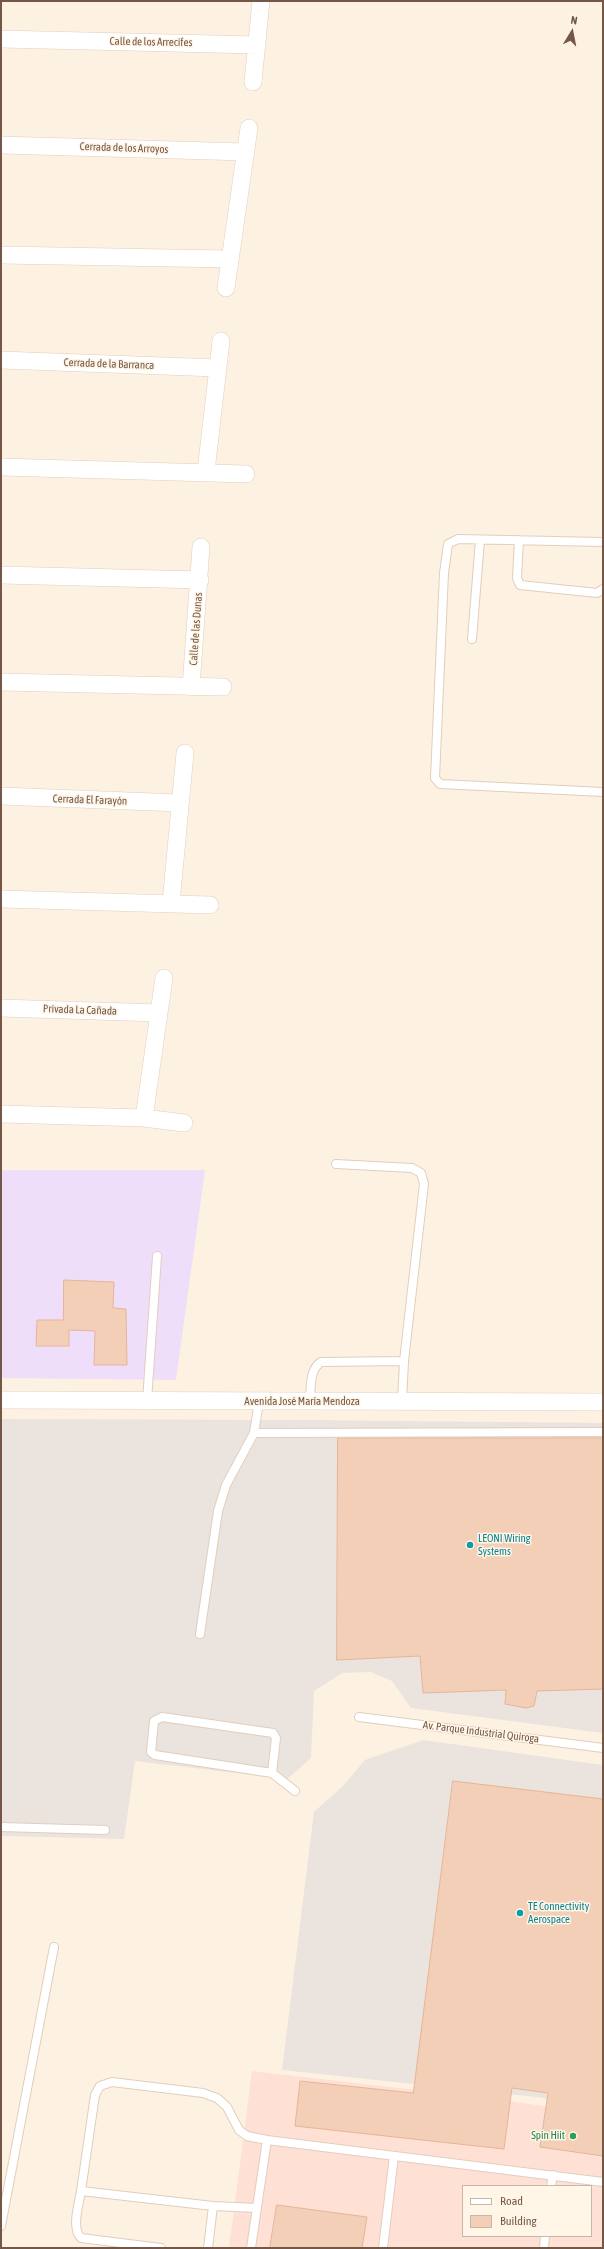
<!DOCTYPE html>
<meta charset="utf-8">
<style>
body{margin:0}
#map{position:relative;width:604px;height:2249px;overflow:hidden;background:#fdf2e1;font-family:"Asap Condensed",sans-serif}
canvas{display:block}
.frame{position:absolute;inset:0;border:2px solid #755747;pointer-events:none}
.legend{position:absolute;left:462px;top:2185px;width:130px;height:52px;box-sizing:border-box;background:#fff6e8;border:1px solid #c8b6a8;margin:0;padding:5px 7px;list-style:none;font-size:12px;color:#755747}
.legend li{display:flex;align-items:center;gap:8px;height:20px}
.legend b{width:20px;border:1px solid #c8b6a8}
.north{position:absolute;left:552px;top:12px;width:40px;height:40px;-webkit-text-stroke:3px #fff6e8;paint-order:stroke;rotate:10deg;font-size:11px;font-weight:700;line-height:16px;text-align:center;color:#755747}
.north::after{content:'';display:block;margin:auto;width:14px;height:18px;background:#755747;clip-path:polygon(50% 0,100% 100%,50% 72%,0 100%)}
</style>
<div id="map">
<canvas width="604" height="2249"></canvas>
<div class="frame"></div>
<ul class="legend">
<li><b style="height:5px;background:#fff"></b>Road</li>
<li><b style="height:11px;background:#f3cfb8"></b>Building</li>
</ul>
<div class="north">N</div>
</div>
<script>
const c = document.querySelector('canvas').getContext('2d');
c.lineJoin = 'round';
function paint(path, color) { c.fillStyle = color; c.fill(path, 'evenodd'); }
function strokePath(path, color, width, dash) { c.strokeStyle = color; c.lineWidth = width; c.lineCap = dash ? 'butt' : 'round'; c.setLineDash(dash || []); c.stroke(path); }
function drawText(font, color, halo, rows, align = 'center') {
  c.font = font + ' "Asap Condensed",sans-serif'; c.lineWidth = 3; c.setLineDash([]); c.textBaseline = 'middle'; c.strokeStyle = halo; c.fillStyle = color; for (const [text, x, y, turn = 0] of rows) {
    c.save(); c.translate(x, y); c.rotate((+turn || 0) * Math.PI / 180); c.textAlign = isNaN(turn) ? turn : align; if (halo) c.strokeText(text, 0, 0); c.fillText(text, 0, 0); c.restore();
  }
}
const commercial = new Path2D(`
 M252,2071L485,2098L603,2114V2248H229ZM463,2186H591V2236H463Z`);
const industrial = new Path2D(`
 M1,1419L303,1420L603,1423V1733L411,1708L392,1681L371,1672L342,1673L314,1691L311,1758L287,1779L135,1761L124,1839L1,1836Z
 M423,1740L603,1765V2107L536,2097L282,2070L314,1812L344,1785L365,1760Z`);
const education = new Path2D(`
 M1,1170H205L176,1380L1,1378Z`);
const building = new Path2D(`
 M64,1280L114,1282L113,1308L126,1309L127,1365H94L95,1331L69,1330V1346H36L37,1320H63Z
 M338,1438H603V1689L537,1691L534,1706L526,1708L505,1704L506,1690L423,1693L420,1656L337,1660Z
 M453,1781L603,1799V2156L540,2147L548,2093L512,2088L504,2149L295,2126L300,2081L413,2093Z
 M277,2205L367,2217L362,2248H270Z`);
const lane = new Path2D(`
 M519,540L517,578L520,585L597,593L603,589
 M603,542L458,539L448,544L444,573L435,778L440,784L603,792
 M472,639L480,540
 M336,1164L412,1168L421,1173L424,1184L404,1361L402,1402
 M147,1401L157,1256
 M310,1402C311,1388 309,1370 321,1362L404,1361
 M254,1433L603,1432
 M200,1634L218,1511L226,1485L254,1433L259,1402
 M359,1717L603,1748
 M272,1773L155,1755L151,1752L154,1721L162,1717L273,1733L276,1738L272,1773L295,1791
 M1,1827L105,1830
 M551,2186L553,2175
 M81,2191L95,2095L100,2086L112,2082L203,2093L217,2098L227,2107L239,2130L247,2136L267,2140
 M1,2226L54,1947
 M161,2248L81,2238C71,2228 79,2204 81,2191L213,2206L257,2208
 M208,2248L213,2206
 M251,2248L267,2140L603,2182
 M383,2248L394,2156
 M544,2248L545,2236`);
const street = new Path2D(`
 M1,39L257,45
 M253,82L261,1
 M1,145L246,152
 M1,255L229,259
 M226,288L249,128
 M1,360L217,368
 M1,467L246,474
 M206,471L221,341
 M1,575L200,580
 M1,682L223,687
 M191,687L201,547
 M1,796L180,803
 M1,899L210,905
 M171,903L185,753
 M1,1008L159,1013
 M1,1114L144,1118L184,1123
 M144,1118L164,978
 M1,1400L603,1402`);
const markers = [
 [470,1545,4,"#0f9aa8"],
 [520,1913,4,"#0f9aa8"],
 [573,2136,4,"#2e9e5b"]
];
const streetNames = [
 ["Calle de los Arrecifes",151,42,1],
 ["Cerrada de los Arroyos",124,148,2],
 ["Cerrada de la Barranca",109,364,2],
 ["Calle de las Dunas",196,629,-86],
 ["Cerrada El Farayón",90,800,2],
 ["Privada La Cañada",80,1010,2],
 ["Avenida José María Mendoza",302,1402],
 ["Av. Parque Industrial Quiroga",481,1732,7]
];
const cultureNames = [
 ["LEONI Wiring",478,1539],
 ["Systems",478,1552],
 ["TE Connectivity",528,1907],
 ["Aerospace",528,1920]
];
const leisureNames = [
 ["Spin Hiit",565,2136]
];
paint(commercial, '#fee0d4');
paint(industrial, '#ebe3dd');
paint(education, '#efdef9');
paint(building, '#f3cfb8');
strokePath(building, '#e6b598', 1);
strokePath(lane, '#e1cebd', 10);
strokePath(street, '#e1cebd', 18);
strokePath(lane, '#fff', 8);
strokePath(street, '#fff', 17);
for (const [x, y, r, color] of markers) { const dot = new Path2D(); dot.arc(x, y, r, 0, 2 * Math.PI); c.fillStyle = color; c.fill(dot); strokePath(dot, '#fff6e8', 1.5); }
drawText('11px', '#755747', '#fff6e8', streetNames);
drawText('11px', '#0d838f', '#fff6e8', cultureNames, 'left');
drawText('11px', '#27864d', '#fff6e8', leisureNames, 'right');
</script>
